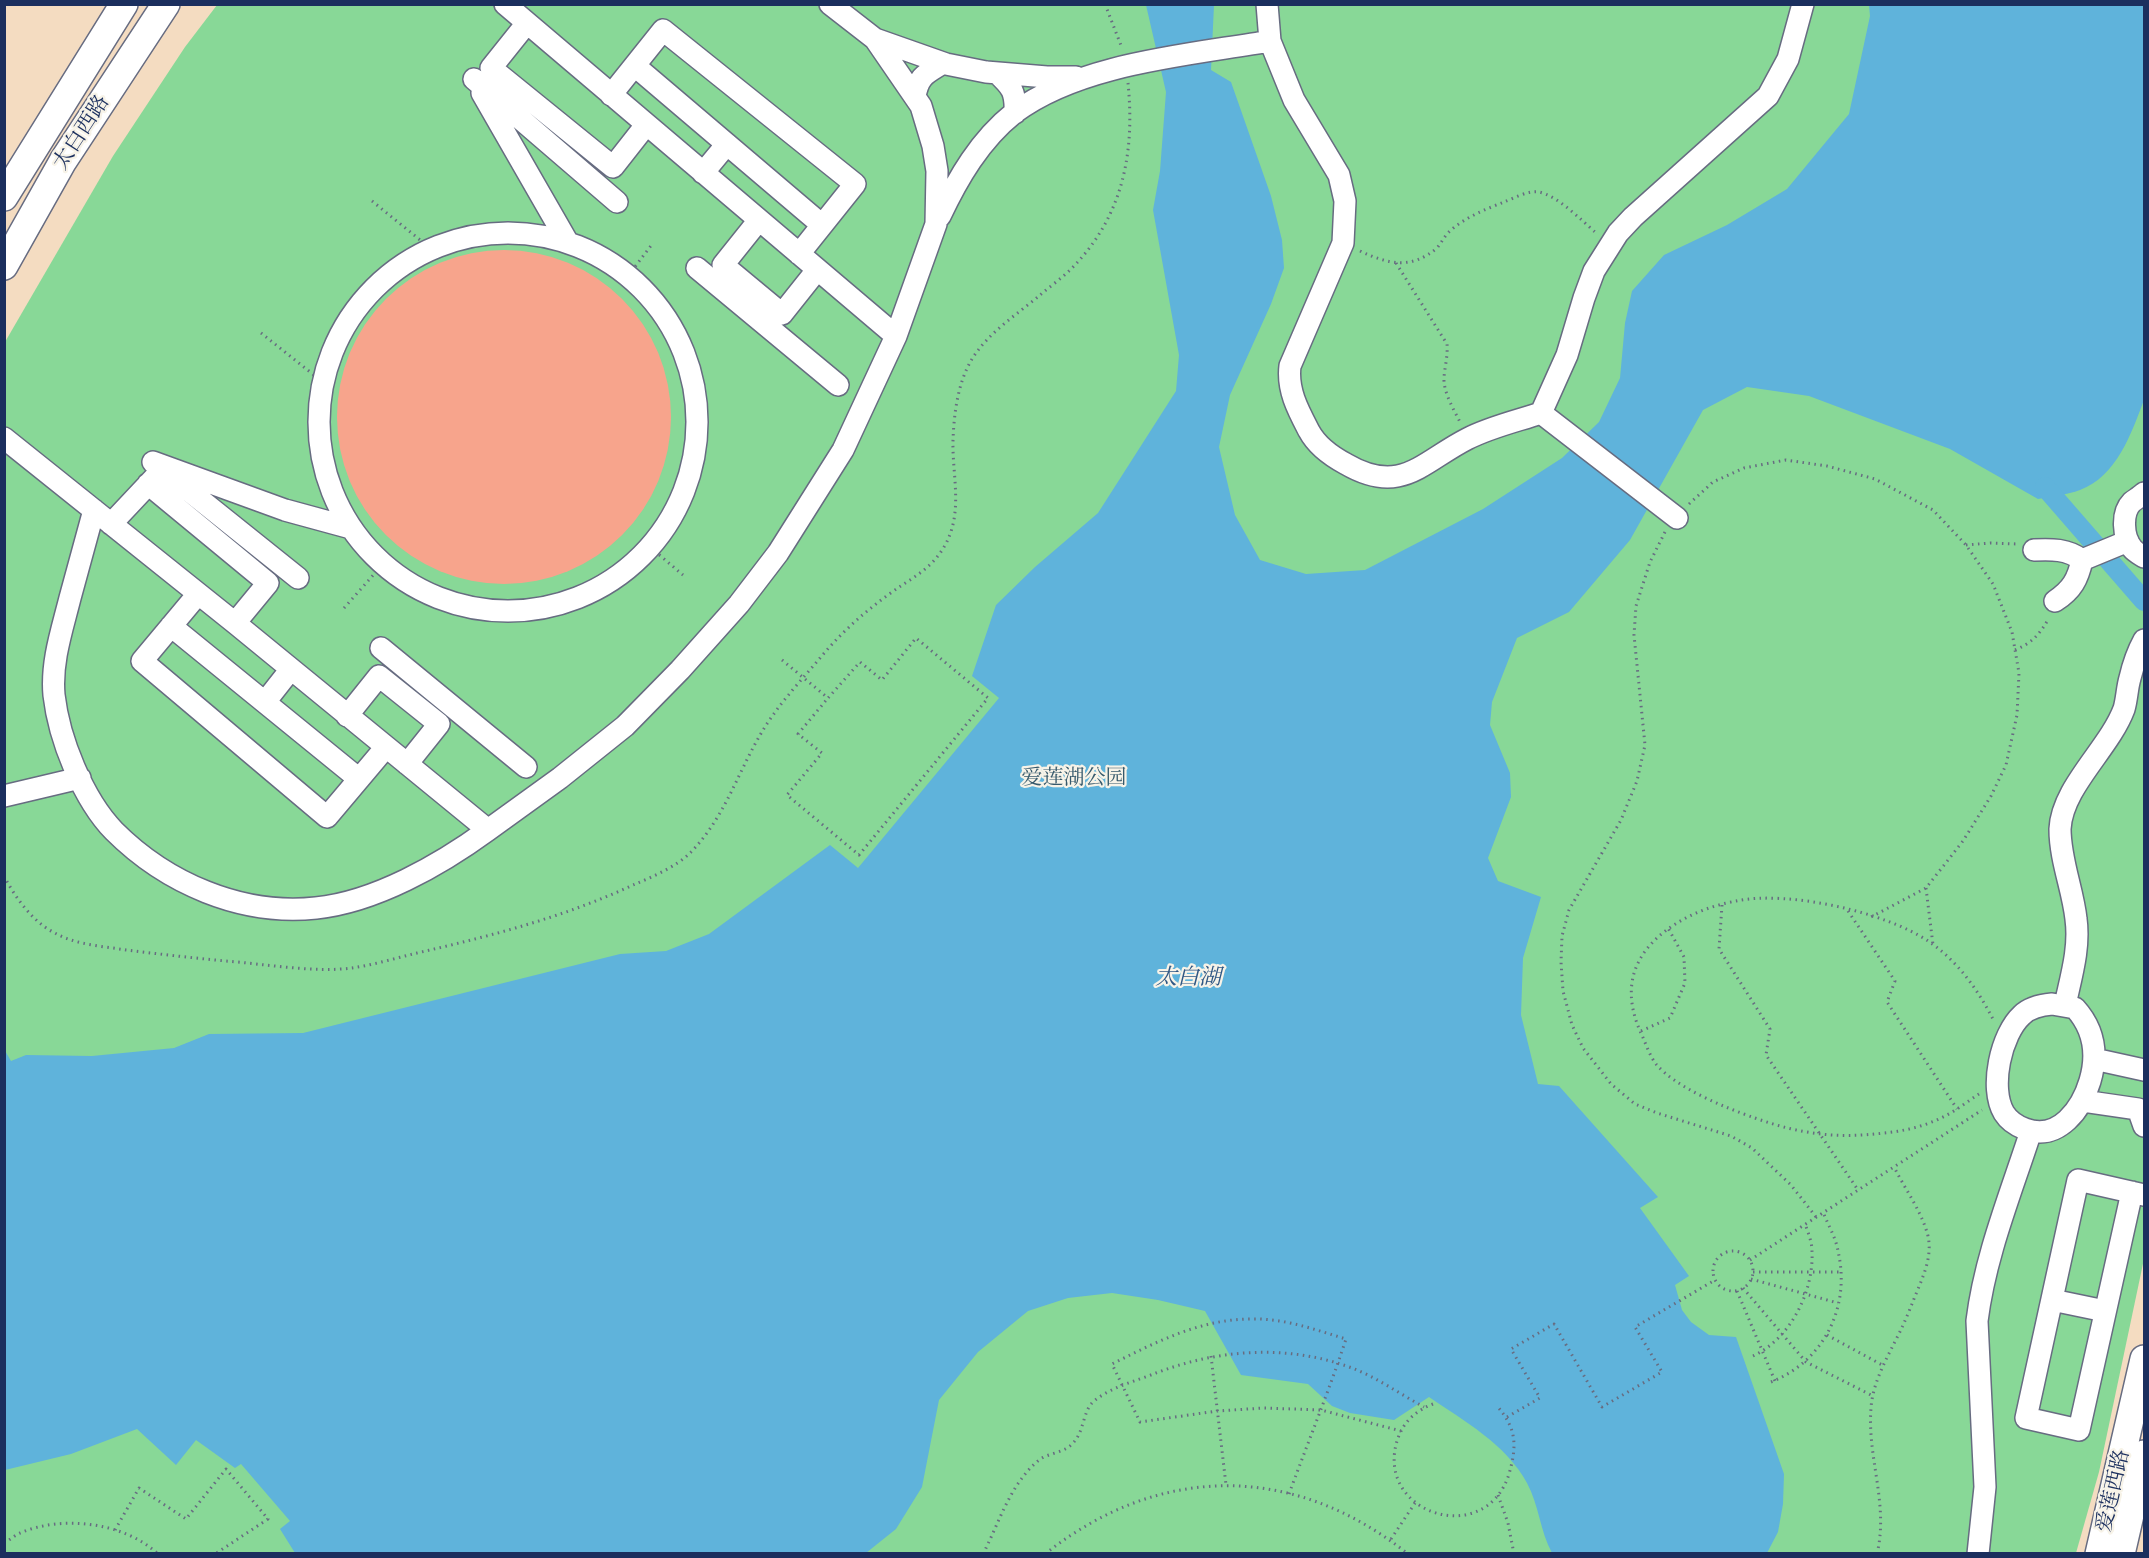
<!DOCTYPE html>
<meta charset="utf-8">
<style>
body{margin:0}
#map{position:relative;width:2149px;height:1558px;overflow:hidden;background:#f4dcc1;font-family:Alegreya,serif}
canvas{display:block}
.frame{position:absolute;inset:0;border:6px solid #1b2f5e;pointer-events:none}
</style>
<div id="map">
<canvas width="2149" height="1558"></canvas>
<div class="frame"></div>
</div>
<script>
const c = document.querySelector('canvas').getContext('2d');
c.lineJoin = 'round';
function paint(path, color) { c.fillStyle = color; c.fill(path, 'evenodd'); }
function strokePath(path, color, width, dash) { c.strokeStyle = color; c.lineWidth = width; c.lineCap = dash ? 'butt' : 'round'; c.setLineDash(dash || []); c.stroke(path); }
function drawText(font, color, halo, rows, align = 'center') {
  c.font = font + ' Alegreya,"Noto Serif SC",serif'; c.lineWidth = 4.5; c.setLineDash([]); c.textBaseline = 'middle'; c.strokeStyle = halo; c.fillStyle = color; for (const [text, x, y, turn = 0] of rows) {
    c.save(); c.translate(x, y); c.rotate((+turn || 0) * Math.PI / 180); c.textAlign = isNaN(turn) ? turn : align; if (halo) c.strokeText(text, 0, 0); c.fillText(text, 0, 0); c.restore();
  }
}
const green = new Path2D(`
 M217,5H2144V1259L2099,1472L2076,1553L5,1554V342L113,156L185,47Z`);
const water = new Path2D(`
 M1146,5H1214L1211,70L1231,82L1271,196L1282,240L1284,268L1271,304L1230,395L1219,447L1235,515L1260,560L1306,574L1365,570L1483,509L1562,458L1599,422L1620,378L1625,323L1632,291L1664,255L1727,225L1787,189L1849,114L1870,16L1869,5H2144V400C2131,434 2117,476 2080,490C2067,495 2052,496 2038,499L1950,449L1809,396L1747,387L1703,410L1630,540L1569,612L1517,638L1492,702L1490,725L1510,773L1511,797L1488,858L1498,881L1541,897L1523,958L1521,1015L1538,1084L1559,1086L1658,1197L1640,1208L1689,1276L1675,1285L1682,1310L1691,1322L1709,1335L1736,1337L1784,1474L1783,1504L1778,1532L1767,1553H1552C1540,1531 1539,1505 1527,1483C1506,1444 1464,1421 1429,1397L1394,1420L1350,1413L1332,1406L1308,1384L1241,1375L1205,1311L1158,1300L1112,1293L1068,1298L1028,1311L978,1352L939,1400L922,1487L896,1529L866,1553H295L280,1529L290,1521L241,1464L235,1468L196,1440L176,1465L137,1429L71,1454L5,1470L4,1049L11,1061L26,1055L92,1056L174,1048L209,1034L303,1033L620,954L666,951L709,934L830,845L858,868L999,698L972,676L996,605L1035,567L1098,513L1176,391L1179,355L1153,210L1160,171L1166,92Z`);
const canal = new Path2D(`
 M2045,487L2144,601`);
const building = new Path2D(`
 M337 417a167 167 0 1 1 334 0a167 167 0 1 1-334 0Z`);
const path = new Path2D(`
 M1105,4L1122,48
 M372,201L430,248
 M1360,251C1388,264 1411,270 1437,248C1442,242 1445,235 1451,230C1466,217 1486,209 1504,202C1514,198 1529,190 1539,192C1558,196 1581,220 1595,232
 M1396,263L1447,344C1448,355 1445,366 1444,377C1443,392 1454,410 1460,422
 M628,276L653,243
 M261,333L324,383
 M1689,504L1713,482L1744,468L1786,460L1827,466L1875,479L1933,510L1966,545L1993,584L2012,632L2019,673L2017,715L2006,765L1991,796L1963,841L1926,888L1871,917
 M1665,532L1650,562L1636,606L1634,635L1645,745L1637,781L1621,820L1569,910L1562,936L1561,962L1563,991L1572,1025L1583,1048L1611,1084L1635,1104L1657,1113L1731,1136L1752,1148L1791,1185L1816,1217
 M1966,545L1990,543L2018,544
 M650,547L683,575
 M344,608L384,563
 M2015,650C2032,643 2040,634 2049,618
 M782,660L828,698L860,662L882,680L916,638L988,698L859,855L787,795L822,753L798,734L828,698
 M4,876C15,897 32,921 53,932C75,945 102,946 126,950C159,954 193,958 226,961C265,964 314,973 352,968C373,965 396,958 417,953C491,936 564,917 633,885C652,877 676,867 691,852C724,818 736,777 759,737C775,708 799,683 820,658C840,634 863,613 888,595C909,579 930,571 944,547C964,513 952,476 953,440C954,413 958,382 972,359C988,333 1016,315 1039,296C1049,287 1061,279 1071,269C1123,217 1135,153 1128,83
 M1926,888L1933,945
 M1722,905L1719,949L1770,1029L1766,1055L1858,1190
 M1848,911L1895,981L1887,1002L1957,1109
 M1641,1031L1670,1018L1685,983L1684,957L1668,928
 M1979,1094C1968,1101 1957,1110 1945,1116C1926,1126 1905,1131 1884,1133C1836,1139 1800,1134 1755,1118C1726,1108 1676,1088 1656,1064C1649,1055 1645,1041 1640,1031C1628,1003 1627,975 1646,950C1667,923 1703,907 1736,901C1788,890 1885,912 1928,941C1958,961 1978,990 1994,1021
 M1713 1271a20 20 0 1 1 40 0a20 20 0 1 1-40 0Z
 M1750,1260L1982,1110
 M1753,1272H1841
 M1751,1279L1838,1303
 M1743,1288L1806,1362L1873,1396
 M1737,1291L1775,1381
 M1827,1335L1884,1366
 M1211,1356L1226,1485
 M1753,1356C1790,1339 1814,1292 1812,1251C1812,1242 1808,1232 1805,1224
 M1771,1382C1824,1361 1851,1307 1838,1251C1836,1238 1828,1225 1823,1212
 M1433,1404C1417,1410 1404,1421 1398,1438C1372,1513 1485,1550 1509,1474C1517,1446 1517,1429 1497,1406
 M1507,1417L1540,1398L1511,1349L1554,1324L1602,1407L1662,1372L1635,1327L1715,1280
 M1289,1494C1308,1442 1329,1391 1346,1339C1316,1330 1284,1318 1251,1319C1201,1319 1156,1342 1112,1364L1140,1422L1217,1411L1264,1408L1321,1410L1401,1431
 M1498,1495L1508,1523L1514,1554
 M115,1530L139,1488L186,1519L226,1469L268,1519L215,1554
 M1391,1539L1415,1503
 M4,1543C10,1540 15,1535 20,1533C62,1515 124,1522 158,1554
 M983,1554C1000,1521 1010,1484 1039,1460C1048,1453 1063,1453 1071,1445C1085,1433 1082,1411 1094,1401C1111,1387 1136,1381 1156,1373C1219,1349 1288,1344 1352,1368C1376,1377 1400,1394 1424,1407
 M1045,1554C1160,1463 1294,1463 1408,1554
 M1877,1554C1889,1504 1867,1458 1871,1408C1873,1378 1892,1350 1904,1323C1909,1312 1913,1301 1918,1289C1925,1272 1932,1255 1928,1236C1922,1212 1905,1189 1894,1167`);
const minor = new Path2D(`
 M505,4L896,336
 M830,4L875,39L946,64L986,72L1047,77H1076
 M1267,4L1270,41L1294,100L1339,175L1345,201L1343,243L1290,366C1287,390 1298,410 1309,431C1317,446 1331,456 1346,464C1401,496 1422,462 1467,439C1490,427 1517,421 1541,413L1567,355L1584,298L1594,271L1618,233L1633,217L1768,96L1788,59L1803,4
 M527,23L491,68L613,167L646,125
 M635,66L822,225
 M997,73C1012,87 1016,92 1015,113
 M474,79L617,202
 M482,93L567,241
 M611,95L663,30L855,184L799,254
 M915,96C919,75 926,74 943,63
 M703,173L727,144
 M940,216C958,178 980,140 1014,113C1080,63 1190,55 1270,41
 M759,220L723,265L782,314L817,270
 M319 422a189 189 0 1 1 378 0a189 189 0 1 1-378 0Z
 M697,268L838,385
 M1541,413L1677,518
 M4,438L235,623L488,830L560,778L625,726L680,670L739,604L778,553L843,450L896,336L936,224L937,171L933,146L921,106L875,39
 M153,462L285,510L351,528
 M167,473L298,578
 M148,484L268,583L235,623
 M2144,493C2141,496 2136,499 2132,502C2121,513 2123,537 2132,548C2135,552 2141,555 2144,557
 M94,510C86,539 78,568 70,598C62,630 51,662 54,695C59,739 83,799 114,831C166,883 241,916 316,908C375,902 440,865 488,830
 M111,524L158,474
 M2034,550C2051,549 2068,549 2082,560
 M2082,560L2128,541
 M198,594L142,661L327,817L386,747
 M2055,601C2072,590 2078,579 2082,560
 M171,626L359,779
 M381,648L526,767
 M265,702L291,669
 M347,716L379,676L439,724L407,764
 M4,796L80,778
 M2052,1004L2075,1008C2094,1029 2098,1054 2090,1081C2082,1108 2059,1142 2025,1129C2017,1126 2009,1121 2004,1113C1989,1088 2001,1034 2022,1015C2030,1007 2041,1005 2052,1004Z
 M2065,1005C2071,977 2080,948 2076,919C2073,890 2060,860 2060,829C2062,787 2109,749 2124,709C2127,699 2127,688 2130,678C2133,665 2138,651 2144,640
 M2094,1059L2144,1070
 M2083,1101L2138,1109L2144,1126
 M2132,1192L2079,1430L2026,1418L2078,1180L2144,1195
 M2052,1300L2105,1311
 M1978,1554L1985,1487L1977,1321C1985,1256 2011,1193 2031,1131`);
const major = new Path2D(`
 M4,197L124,4
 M4,266L63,161L166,4
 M2099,1554L2144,1359
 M2121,1554L2144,1454`);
const streetNames = [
 ["太白西路",82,133,-57],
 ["爱莲西路",2114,1491,-77]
];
const parkNames = [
 ["爱莲湖公园",1074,779]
];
const waterNames = [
 ["太白湖",1188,979]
];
paint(green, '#88d897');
paint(water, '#5fb3db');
strokePath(canal, '#5fb3db', 20);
paint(building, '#f7a48c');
strokePath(minor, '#676c81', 24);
strokePath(major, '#676c81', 30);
strokePath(path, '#676c81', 3, [1.5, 4.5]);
strokePath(minor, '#fff', 21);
strokePath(major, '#fff', 27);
drawText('21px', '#1b2f5e', '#f7f3e8', streetNames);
drawText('21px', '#36596c', '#f7f3e8', parkNames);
drawText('italic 22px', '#2f5784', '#f7f3e8', waterNames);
</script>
